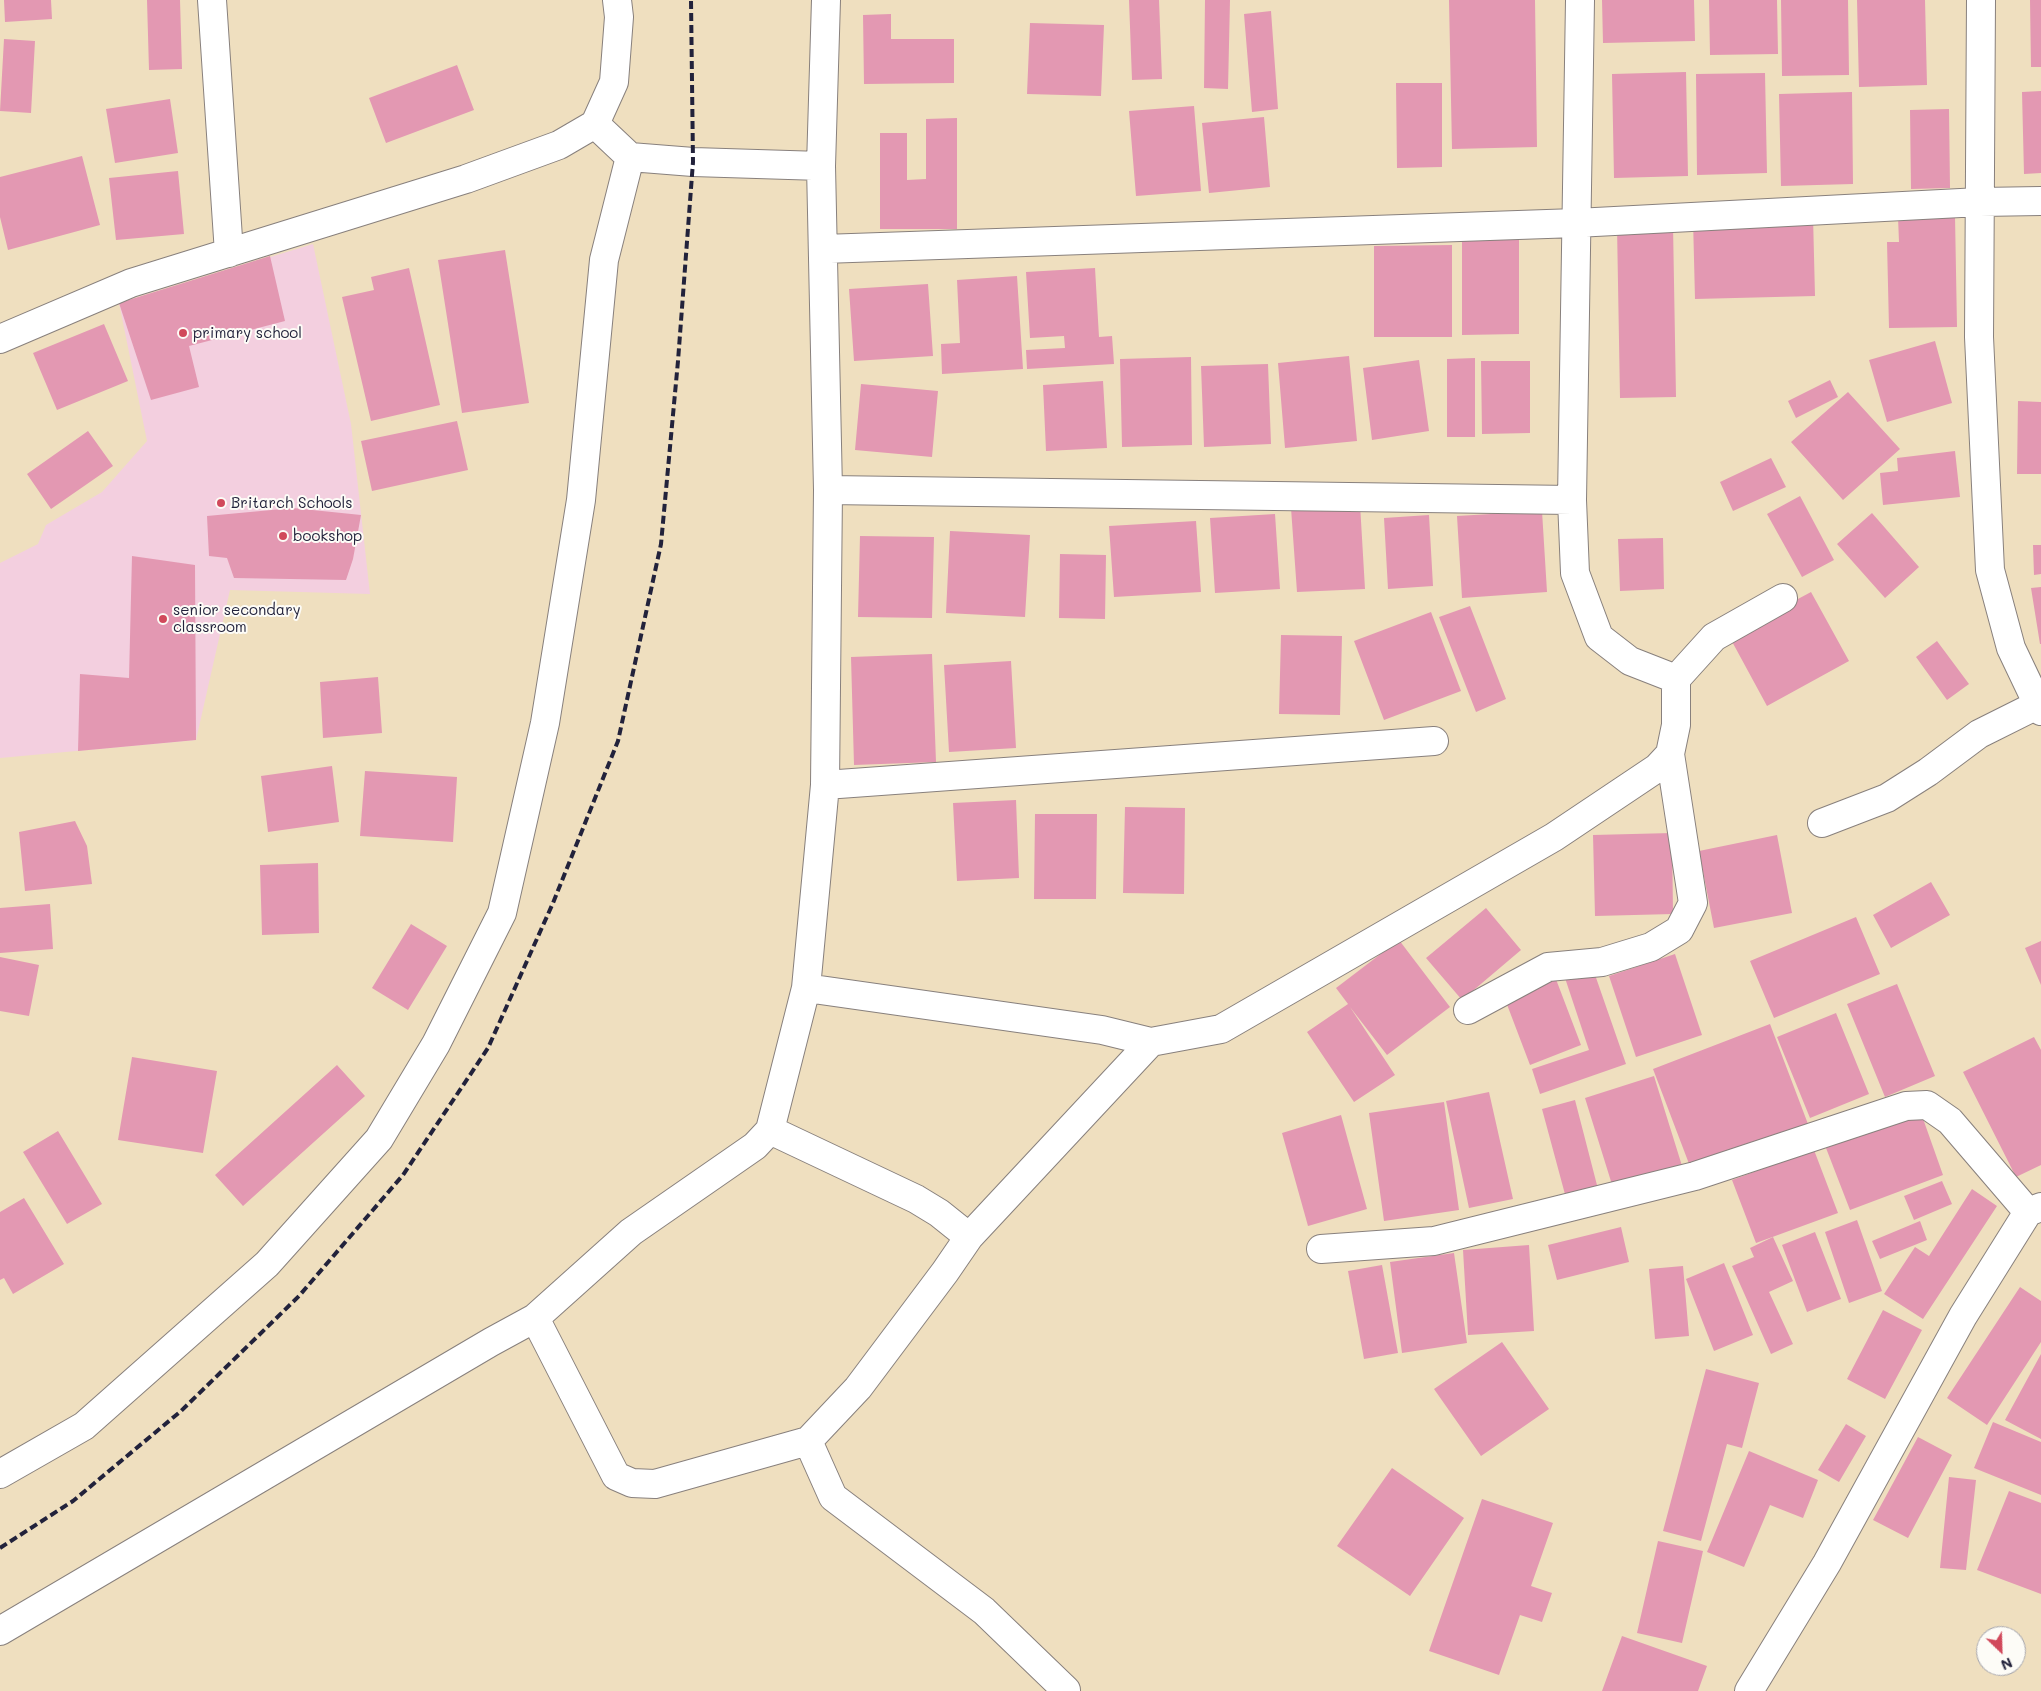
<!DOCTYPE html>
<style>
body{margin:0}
#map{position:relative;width:2041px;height:1691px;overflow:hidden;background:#efdfbf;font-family:Mali,sans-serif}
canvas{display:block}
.north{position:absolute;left:1976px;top:1626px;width:50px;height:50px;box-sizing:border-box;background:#fdfcf7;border:1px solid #a5a5ac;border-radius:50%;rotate:156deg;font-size:14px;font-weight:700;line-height:20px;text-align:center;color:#22223b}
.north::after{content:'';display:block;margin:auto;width:18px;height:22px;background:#d1495b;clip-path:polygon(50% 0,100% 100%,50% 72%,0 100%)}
</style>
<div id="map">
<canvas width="2041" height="1691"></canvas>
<div class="north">N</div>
</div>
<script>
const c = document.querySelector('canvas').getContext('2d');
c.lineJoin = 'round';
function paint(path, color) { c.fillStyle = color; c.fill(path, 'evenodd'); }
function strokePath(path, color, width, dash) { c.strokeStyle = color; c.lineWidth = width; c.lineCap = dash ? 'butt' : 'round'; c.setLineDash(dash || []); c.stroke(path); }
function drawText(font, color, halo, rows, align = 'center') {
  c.font = font + ' Mali,sans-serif'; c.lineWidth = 4; c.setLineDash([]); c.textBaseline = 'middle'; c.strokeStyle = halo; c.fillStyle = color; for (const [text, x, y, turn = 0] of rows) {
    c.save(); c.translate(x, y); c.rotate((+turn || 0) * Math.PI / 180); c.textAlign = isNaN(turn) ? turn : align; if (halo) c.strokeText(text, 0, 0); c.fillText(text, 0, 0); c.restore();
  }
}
const built = new Path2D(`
 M313,244L351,424L370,594L230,590L196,740L0,758V563L38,544L46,525L102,492L147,441L119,303Z`);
const building = new Path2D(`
 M4,0H51L52,19L5,22Z
 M147,0H180L182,69L149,70Z
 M1129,0H1159L1162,79L1132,80Z
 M1205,0H1230L1228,89L1204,88Z
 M1449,0H1535L1537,147L1452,149Z
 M1602,0H1694L1695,41L1603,43Z
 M1709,0H1777L1778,54L1710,55Z
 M1781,0H1848L1849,75L1782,76Z
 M1857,0H1925L1927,85L1859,87Z
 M2030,0H2041V67H2031Z
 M1271,11L1278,109L1252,112L1244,14Z
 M891,14V39H954V83L864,84L863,15Z
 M1030,23L1104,25L1101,96L1027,94Z
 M4,39L35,41L31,113L0,111Z
 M457,65L474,110L386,143L369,98Z
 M1686,72L1688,176L1614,178L1612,74Z
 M1765,73L1767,173L1697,175L1696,74Z
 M1396,83H1442V167L1397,168Z
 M2041,91V173L2024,174L2022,92Z
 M1852,92L1853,184L1781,186L1779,94Z
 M170,99L178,153L115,163L106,109Z
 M1194,106L1201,191L1136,196L1129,111Z
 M1949,109L1950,188L1911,189L1910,110Z
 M1264,117L1270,187L1209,193L1202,123Z
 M957,118V229H880V133H907V180L926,179V119Z
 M82,156L100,225L8,250L0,217V177Z
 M178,171L184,234L116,240L109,178Z
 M1813,216L1815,296L1695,299L1693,219Z
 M1955,216L1957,327L1889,328L1887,242H1899L1898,217Z
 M1673,225L1676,397L1620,398L1617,226Z
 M1519,238V334L1462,335V239Z
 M1452,245V337H1374V246Z
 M505,250L529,403L462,413L438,260Z
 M270,256L285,321L189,346L199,387L151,400L119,303Z
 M409,268L440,405L371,421L342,297L374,290L371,277Z
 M1095,268L1099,337L1112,336L1114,364L1027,369L1026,350L1065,348L1064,336L1030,338L1026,272Z
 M1017,276L1023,369L942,374L941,344L960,343L957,280Z
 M928,284L933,356L854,361L849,289Z
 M104,324L128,381L57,410L33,353Z
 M1935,341L1952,403L1887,422L1869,360Z
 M1349,356L1357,441L1285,448L1278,363Z
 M1191,357L1192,445L1122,447L1120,359Z
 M1475,358V437H1447V359Z
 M1419,360L1429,431L1372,440L1363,368Z
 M1481,361H1530V433L1482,434Z
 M1268,364L1271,444L1204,447L1201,366Z
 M1830,380L1838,397L1796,418L1788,401Z
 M1103,381L1107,448L1046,451L1043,385Z
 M861,384L938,391L932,457L855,450Z
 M1848,392L1900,449L1843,500L1791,442Z
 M2018,401L2041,402V474H2017Z
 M457,421L468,470L372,491L361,441Z
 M88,431L113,466L51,509L27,474Z
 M1955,451L1960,497L1883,505L1880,473L1898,471L1897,458Z
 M1771,458L1786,487L1733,511L1720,482Z
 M1800,496L1834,560L1802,577L1767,514Z
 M1360,504L1365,589L1297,592L1291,508Z
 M293,508L361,515L353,559L346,580L234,578L227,558L209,556L207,516Z
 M1542,511L1547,592L1462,598L1457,516Z
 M1872,513L1919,567L1885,598L1837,544Z
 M1275,514L1280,589L1215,593L1210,518Z
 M1429,515L1433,586L1388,589L1384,518Z
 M1196,521L1201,592L1114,597L1109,526Z
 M950,531L1030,535L1025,617L946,613Z
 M860,536L934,537L932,618L858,617Z
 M1663,538L1664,589L1620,591L1618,539Z
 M2033,545H2041V574L2034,575Z
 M1060,554L1106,555L1105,619L1059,618Z
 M132,556L195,565L196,740L78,751L80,674L129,678Z
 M2041,587V644H2040L2031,588Z
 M1811,592L1849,661L1767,706L1729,636Z
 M1470,606L1506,699L1476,712L1439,617Z
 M1431,612L1461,691L1384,720L1354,641Z
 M1281,635L1342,636L1340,715L1279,714Z
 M1937,641L1969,684L1947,700L1916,657Z
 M932,654L936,762L854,765L851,657Z
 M1011,661L1016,748L949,752L944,665Z
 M378,677L382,733L323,738L320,682Z
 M332,766L339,822L268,832L261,776Z
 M365,771L457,777L453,842L360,836Z
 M1016,800L1019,878L957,881L953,803Z
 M1125,807L1185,808L1184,894L1123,893Z
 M1035,814H1097L1096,899H1034Z
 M75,821L87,846L92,884L25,891L19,832Z
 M1672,833L1673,914L1595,916L1593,835Z
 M1777,835L1792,913L1714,928L1699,851Z
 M318,863L319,933L262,935L260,865Z
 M1931,882L1950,915L1891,948L1873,915Z
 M50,904L53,949L0,953V908Z
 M1486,908L1521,950L1462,1000L1426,958Z
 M1856,917L1880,974L1774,1018L1750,961Z
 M411,924L447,946L408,1010L372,988Z
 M1399,940L1450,1007L1387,1055L1350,1007L1395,1075L1354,1102L1307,1032L1348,1004L1336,988Z
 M2041,941V985L2025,948Z
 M1675,954L1702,1035L1636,1057L1609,976Z
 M0,957L39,965L29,1016L0,1011Z
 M1593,969L1626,1064L1540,1094L1532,1069L1589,1050L1565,978Z
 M1554,974L1581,1045L1530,1065L1503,994Z
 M1897,984L1935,1076L1885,1097L1847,1004Z
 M1836,1013L1869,1094L1810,1118L1777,1037Z
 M1770,1024L1808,1124L1691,1169L1653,1069Z
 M2034,1037L2041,1050V1165L2016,1177L1963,1072Z
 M132,1057L217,1071L203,1153L118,1140Z
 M337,1065L365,1096L243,1206L215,1175Z
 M1654,1076L1683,1169L1614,1191L1585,1098Z
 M1489,1092L1513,1199L1469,1208L1446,1101Z
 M1575,1100L1598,1189L1566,1198L1542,1109Z
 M1444,1102L1459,1210L1384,1221L1369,1113Z
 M1921,1113L1943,1175L1850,1210L1826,1148Z
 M1341,1115L1367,1209L1308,1226L1282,1133Z
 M58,1131L102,1204L67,1224L23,1152Z
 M1814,1150L1838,1213L1756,1243L1732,1180Z
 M1942,1181L1952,1204L1914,1220L1904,1196Z
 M1972,1189L1997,1206L1923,1319L1884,1294L1915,1247L1929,1256Z
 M24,1198L64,1264L13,1294L4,1278L0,1280V1212Z
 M1857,1220L1882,1291L1849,1303L1825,1232Z
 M1920,1221L1927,1240L1880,1259L1872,1241Z
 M1621,1227L1629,1262L1557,1280L1548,1245Z
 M1815,1232L1841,1299L1807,1312L1782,1245Z
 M1773,1237L1793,1281L1769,1292L1793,1344L1771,1354L1732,1266L1754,1257L1750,1248Z
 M1529,1245L1534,1331L1468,1335L1463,1250Z
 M1454,1253L1467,1343L1402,1353L1390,1262Z
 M1724,1263L1753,1335L1714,1351L1686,1279Z
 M1382,1265L1398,1353L1364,1359L1348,1271Z
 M1683,1266L1689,1336L1655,1339L1649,1269Z
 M2020,1287L2041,1301V1342L1987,1425L1947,1398Z
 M1883,1310L1922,1330L1885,1399L1847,1379Z
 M1502,1342L1549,1409L1481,1456L1434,1389Z
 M2041,1354V1439L2005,1420Z
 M1706,1369L1759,1383L1742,1448L1727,1444L1701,1541L1663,1531Z
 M1993,1422L2041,1442V1495L1974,1468Z
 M1846,1424L1866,1436L1839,1482L1818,1470Z
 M1918,1437L1952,1455L1908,1538L1873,1520Z
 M1749,1451L1818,1480L1803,1518L1770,1505L1744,1567L1707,1552Z
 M1392,1468L1464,1518L1410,1596L1337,1546Z
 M1949,1477L1976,1480L1966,1570L1940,1568Z
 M2009,1491L2041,1503V1594L1977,1570Z
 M1482,1499L1553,1523L1531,1586L1552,1593L1542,1622L1520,1615L1499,1675L1429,1651Z
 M1658,1541L1703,1551L1682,1643L1637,1633Z
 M1622,1636L1707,1666L1698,1691H1602Z`);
const minor = new Path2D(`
 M212,0L229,253
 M1580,0L1572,500L1575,573L1599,637L1630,661L1676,679L1714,637L1783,598
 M1981,0L1979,337L1990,570L2011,648L2041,711
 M595,124L630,157L693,162L821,166
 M823,249L1576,223L1980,202L2041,201
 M0,339L131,283L466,179L559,145L595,124L614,82L619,17L617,0
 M828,490L1572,500
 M825,785L1434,741
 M1822,823L1887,798L1928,772L1979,734L2037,705
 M806,988L1102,1030L1151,1042L1221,1029L1554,837L1657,768L1670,754L1676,725V679
 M1468,1010L1548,967L1602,962L1651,947L1679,930L1693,903L1670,754
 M969,1237L1151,1042
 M1321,1249L1434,1241L1695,1176L1906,1106L1927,1105L1950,1121L2028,1212
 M535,1318L616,1476L632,1483L655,1484L808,1441L858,1388L945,1272L969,1237L939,1213L916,1199L770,1130
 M808,1441L833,1497L984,1611L1066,1690
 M0,1474L84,1426L267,1264L379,1139L436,1044L502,913L545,723L581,500L604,260L630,157
 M0,1631L491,1342L535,1318L631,1232L755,1146L770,1130L806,988L825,785L828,490L821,166L826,0
 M1749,1691L1827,1563L1963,1316L2028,1212L2041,1207`);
const rail = new Path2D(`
 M0,1548L73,1501L181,1411L299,1296L403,1175L488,1048L553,903L618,741L661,544L678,361L693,162L691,0`);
const markers = [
 [183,333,5,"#d1495b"],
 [221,503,5,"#d1495b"],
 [283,536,5,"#d1495b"],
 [163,619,5,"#d1495b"]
];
const poiNames = [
 ["primary school",193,333],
 ["Britarch Schools",231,503],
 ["bookshop",293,536],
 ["senior secondary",173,610],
 ["classroom",173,627]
];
paint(built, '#f3cfdf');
paint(building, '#e398b2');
strokePath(minor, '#88807d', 30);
strokePath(minor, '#fff', 28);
strokePath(rail, '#22223b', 4, [8, 4]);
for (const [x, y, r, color] of markers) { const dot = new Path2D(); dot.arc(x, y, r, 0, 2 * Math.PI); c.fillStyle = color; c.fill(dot); strokePath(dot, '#fdfcf7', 2); }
drawText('15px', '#22223b', '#fdfcf7', poiNames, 'left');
</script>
